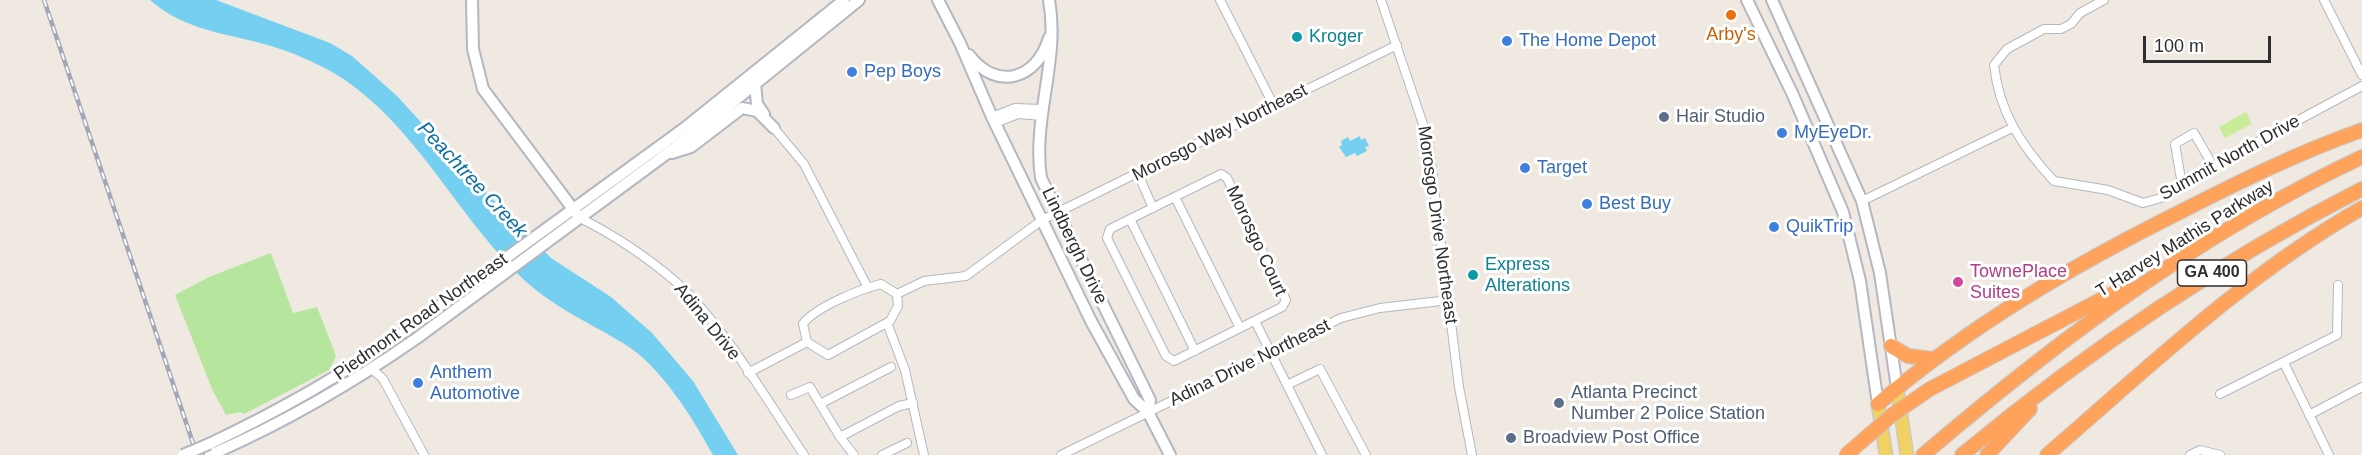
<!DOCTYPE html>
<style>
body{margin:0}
#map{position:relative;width:2362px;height:455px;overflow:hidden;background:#efe9e1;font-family:Helvetica,sans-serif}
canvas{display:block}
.scale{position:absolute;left:2143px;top:36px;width:128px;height:27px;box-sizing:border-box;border:3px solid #2e2e2e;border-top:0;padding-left:8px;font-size:18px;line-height:21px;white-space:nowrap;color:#2e2e2e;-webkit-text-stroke:4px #fff;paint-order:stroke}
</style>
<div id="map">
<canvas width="2362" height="455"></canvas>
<div class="scale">100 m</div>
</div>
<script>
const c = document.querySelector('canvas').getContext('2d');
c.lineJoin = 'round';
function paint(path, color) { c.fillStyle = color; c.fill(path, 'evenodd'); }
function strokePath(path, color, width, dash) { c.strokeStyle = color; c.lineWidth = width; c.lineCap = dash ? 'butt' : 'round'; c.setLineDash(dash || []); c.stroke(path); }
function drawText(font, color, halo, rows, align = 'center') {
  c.font = font + ' Helvetica,sans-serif'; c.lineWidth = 6; c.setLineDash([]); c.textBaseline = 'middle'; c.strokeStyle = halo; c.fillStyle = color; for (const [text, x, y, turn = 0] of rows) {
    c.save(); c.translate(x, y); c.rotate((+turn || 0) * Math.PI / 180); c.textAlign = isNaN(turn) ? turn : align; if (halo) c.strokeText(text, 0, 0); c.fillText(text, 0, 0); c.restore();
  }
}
const green = new Path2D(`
 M271,253L293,313L317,307L336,356L329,370L244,414L240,412L226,415L212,389L175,295L209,277Z`);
const pitch = new Path2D(`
 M2246,112L2252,124L2225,138L2219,127Z`);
const water = new Path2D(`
 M150,0H216L330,43L352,56L397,96L472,178L551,258L611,297L652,333L693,381L738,455H713C692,417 661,366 623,343C586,321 547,304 517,273C454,211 414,123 337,75C317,63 294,53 271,46C227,33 185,31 150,0Z
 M1360,136L1361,140L1365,138L1369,146L1365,147L1367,151L1357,156L1355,153L1346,157L1339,147L1342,145L1341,141L1348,137L1350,141Z`);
const street = new Path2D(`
 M1220,0L1274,106
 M1381,0L1428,139L1459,387L1472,455
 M2104,0L2080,13L2071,24L2061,29H2044L2007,49L1994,65C1999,112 2022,147 2054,181L2108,190L2143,203L2161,198L2213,166L2362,86
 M2324,0L2362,75
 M992,117L1015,108L1043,109
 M995,123L1018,114L1042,116
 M774,128L804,164L868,288
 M1138,174L1153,208
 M1221,174L1227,178L1286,300L1282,307L1174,361L1166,356L1107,238L1110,229Z
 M2182,185L2175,144L2194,133L2213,166
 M1175,197L1240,328
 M1862,201L2012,128
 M580,218C614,235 647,257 676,282C723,324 768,402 804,455
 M1130,219L1195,351
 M881,284L897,294L898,306L890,321L828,355L807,342L803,324C815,307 861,289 881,284Z
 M897,294L924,281L966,276L1042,220L1397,45
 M1255,321L1322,455
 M887,323L905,370L924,455
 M2284,363L2329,455
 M891,367L820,404L840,437L899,406L913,403
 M372,369L383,379L424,455
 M748,373L807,342
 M1287,385L1320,369L1366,455
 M2220,394L2337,335L2338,285
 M791,395L810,387L820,404
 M2309,415L2362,387
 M840,437L854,455
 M882,455L907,443
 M1061,455L1341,318L1380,308L1449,300
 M2190,455L2200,450L2220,455`);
const secondary = new Path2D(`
 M472,0L473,49L483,89L576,213
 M938,0L960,43L992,117L1091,321L1134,399L1148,412L1170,455
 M1049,0C1060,60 1032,118 1041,178L1150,400L1148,412
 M1747,0L1793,95L1843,212L1860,281L1878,404
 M1772,0L1862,201L1880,273L1897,388
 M969,55C997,92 1037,79 1049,38
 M755,84L757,104L764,114
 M672,153L691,147L742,108L757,111L774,128
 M209,444C279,411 344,374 407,330L686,127L844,0
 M210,455C284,423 351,384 417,338L692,135L859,0`);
const primary = new Path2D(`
 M1897,388L1907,455
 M1878,404L1886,455`);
const highway = new Path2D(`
 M1891,346L1908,356L1933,359
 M1930,389L2125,287
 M1878,404C1971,325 2072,266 2180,212C2239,182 2299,152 2362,130
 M1923,455C2058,340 2200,233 2362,157
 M1962,455C2086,352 2219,262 2362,189
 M1987,455L2030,409
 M2047,455C2148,368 2246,274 2362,208`);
const rail = new Path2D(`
 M44,0L197,455`);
const secondaryBridge = new Path2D(`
 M183,455L209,444`);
const highwayBridge = new Path2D(`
 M1846,455L1892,415L1930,389`);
const markers = [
 [1731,15,6,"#e8710a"],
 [1297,37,6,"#0f9aa8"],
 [1507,41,6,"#3f7fe0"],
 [852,72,6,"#3f7fe0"],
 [1664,117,6,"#5c6f8a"],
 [1782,133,6,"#3f7fe0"],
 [1525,168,6,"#3f7fe0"],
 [1587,204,6,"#3f7fe0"],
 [1774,227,6,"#3f7fe0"],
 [1473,275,6,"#0f9aa8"],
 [1958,282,6,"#d1479c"],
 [418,383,6,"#3f7fe0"],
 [1559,403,6,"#5c6f8a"],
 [1511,438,6,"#5c6f8a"]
];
const shields = [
 [2212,273,69]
];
const shieldNames = [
 ["GA 400",2212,273]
];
const foodNames = [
 ["Arby's",1731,35]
];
const cultureNames = [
 ["Kroger",1309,37],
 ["Express",1485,265],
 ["Alterations",1485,286]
];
const shopNames = [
 ["The Home Depot",1519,41],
 ["Pep Boys",864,72],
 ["MyEyeDr.",1794,133],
 ["Target",1537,168],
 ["Best Buy",1599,204],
 ["QuikTrip",1786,227],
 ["Anthem",430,373],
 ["Automotive",430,394]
];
const serviceNames = [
 ["Hair Studio",1676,117],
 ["Atlanta Precinct",1571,393],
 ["Number 2 Police Station",1571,414],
 ["Broadview Post Office",1523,438]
];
const streetNames = [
 ["Morosgo Way Northeast",1220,133,-27],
 ["Summit North Drive",2230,158,-29],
 ["Morosgo Drive Northeast",1437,225,82],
 ["T Harvey Mathis Parkway",2185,239,-32],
 ["Morosgo Court",1256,241,65],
 ["Lindbergh Drive",1074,246,64],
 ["Piedmont Road Northeast",421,317,-35],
 ["Adina Drive",707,322,51],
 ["Adina Drive Northeast",1250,363,-26]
];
const hotelNames = [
 ["TownePlace",1970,272],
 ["Suites",1970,293]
];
const waterNames = [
 ["Peachtree Creek",472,180,47]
];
paint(green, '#b6e59e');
paint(pitch, '#c9ec9a');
paint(water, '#75cff0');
strokePath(street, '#b4b7c1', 10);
strokePath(secondary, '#b4b7c1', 14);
strokePath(primary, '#c9c9c9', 15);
strokePath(highway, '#c9c9c9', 16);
strokePath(street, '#fff', 8);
strokePath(secondary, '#fff', 10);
strokePath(primary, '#f2d163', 12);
strokePath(highway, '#ffa35c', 14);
strokePath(rail, '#a3a6b8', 4.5);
strokePath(rail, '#fff', 2, [7]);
strokePath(secondaryBridge, '#b4b7c1', 14, []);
strokePath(highwayBridge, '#c9c9c9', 16, []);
strokePath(secondaryBridge, '#fff', 10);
strokePath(highwayBridge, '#ffa35c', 14);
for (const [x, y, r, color] of markers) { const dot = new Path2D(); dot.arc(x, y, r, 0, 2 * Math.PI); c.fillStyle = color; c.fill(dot); strokePath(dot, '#fff', 2); }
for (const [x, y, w] of shields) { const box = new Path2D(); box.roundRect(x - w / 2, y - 13, w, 26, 4.5); c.fillStyle = '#fff'; c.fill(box); strokePath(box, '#2e2e2e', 1.5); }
drawText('bold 16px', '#2e2e2e', null, shieldNames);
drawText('18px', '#c56008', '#fff', foodNames);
drawText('18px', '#0d838f', '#fff', cultureNames, 'left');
drawText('18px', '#366cbe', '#fff', shopNames, 'left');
drawText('18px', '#4e5e75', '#fff', serviceNames, 'left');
drawText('18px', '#2e2e2e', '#fff', streetNames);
drawText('18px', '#b23c85', '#fff', hotelNames, 'left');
drawText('italic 20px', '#0d6fa3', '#fff', waterNames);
</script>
